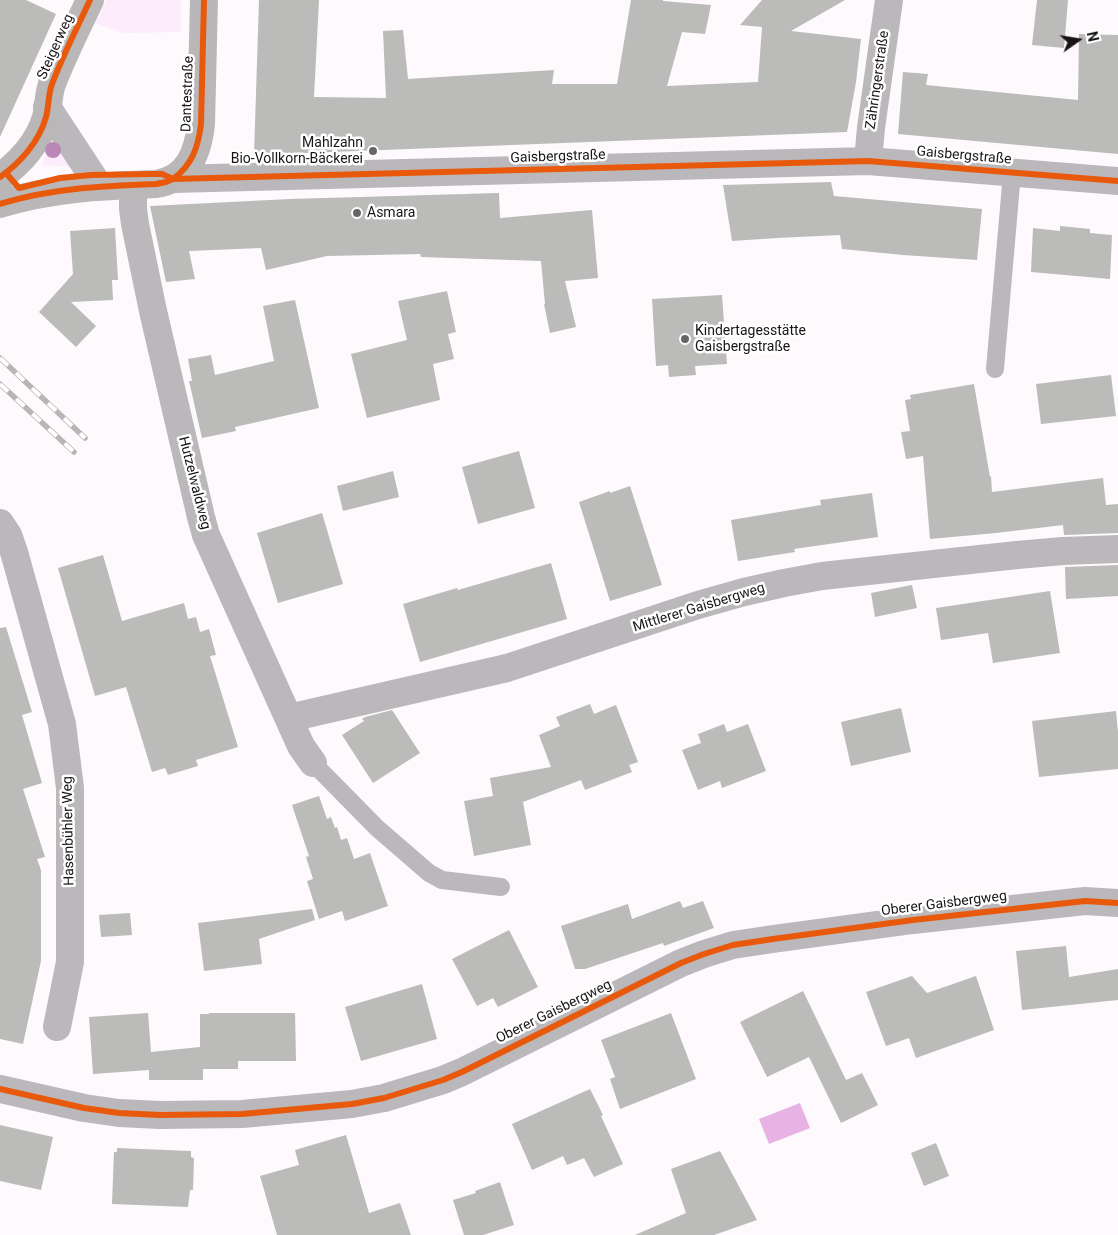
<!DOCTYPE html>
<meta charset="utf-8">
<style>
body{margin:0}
#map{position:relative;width:1118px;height:1235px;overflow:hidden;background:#fdf9fc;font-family:Roboto,sans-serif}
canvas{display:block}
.north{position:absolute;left:1053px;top:15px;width:50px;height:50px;-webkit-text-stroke:4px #fff;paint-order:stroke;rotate:77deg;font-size:14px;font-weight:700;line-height:20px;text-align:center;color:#181418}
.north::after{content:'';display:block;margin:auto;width:18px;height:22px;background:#181418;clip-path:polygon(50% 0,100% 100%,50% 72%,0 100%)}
</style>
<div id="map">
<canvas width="1118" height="1235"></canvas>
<div class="north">N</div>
</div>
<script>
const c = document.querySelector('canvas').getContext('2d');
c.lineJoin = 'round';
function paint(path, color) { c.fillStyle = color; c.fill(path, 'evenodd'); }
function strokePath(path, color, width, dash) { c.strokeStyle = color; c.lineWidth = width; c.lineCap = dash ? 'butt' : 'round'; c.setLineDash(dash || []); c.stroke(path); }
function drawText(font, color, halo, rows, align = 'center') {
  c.font = font + ' Roboto,sans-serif'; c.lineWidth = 5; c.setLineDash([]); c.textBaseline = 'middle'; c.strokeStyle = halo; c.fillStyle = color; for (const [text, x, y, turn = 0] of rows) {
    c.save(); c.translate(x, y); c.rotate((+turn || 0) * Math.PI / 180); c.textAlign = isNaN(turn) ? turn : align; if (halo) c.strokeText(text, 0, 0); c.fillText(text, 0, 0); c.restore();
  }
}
const green = new Path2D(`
 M106,0H181V32L123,33L96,23Z
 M54,131L77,167L42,165Z`);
const water = new Path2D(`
 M800,1103L810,1128L769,1144L759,1119Z`);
const building = new Path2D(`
 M0,0H26L56,14L0,137Z
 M259,0H319L314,97L386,98L383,31L403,30L408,79L554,70L552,84H617L631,0H663V1L711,5L705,34L682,32L667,86L758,82L762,27L740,25L762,0H845L791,31L861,39L856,82L847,132L254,155Z
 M1037,0H1068L1064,48L1032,45Z
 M1079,34L1118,35V154L898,134L903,72L928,74L926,85L1078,100Z
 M831,182L834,196L982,209L977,260L903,255L842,249L840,235L777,238L732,241L723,185Z
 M499,193L500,218L592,210L598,278L565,281L576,327L550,333L544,304H545L541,261L421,257L420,254L327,256L266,270L261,248L189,251L195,279L166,282L150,206L290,199Z
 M1060,226L1090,229V233L1112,235L1110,279L1031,272L1033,228L1060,231Z
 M115,228L118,280H112L113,300L71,302L96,326L76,347L39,312L73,274L70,231Z
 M447,291L456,332L448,334L454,359L433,364L440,400L367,418L351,354L407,340L398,301Z
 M722,295L727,364L695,366L696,375L669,377L668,365L656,366L652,299Z
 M295,300L319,408L235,427L236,431L202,438L189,381H192L188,359L211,355L215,375L274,361L263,306Z
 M1111,375L1116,416L1041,424L1036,384Z
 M974,384L990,477L991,476L992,492L1103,478L1106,505L1118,504V533L1064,535L1063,525L996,533L930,539L923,456L906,459L901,432L910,431L905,400L911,399L910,395Z
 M519,451L535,508L478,524L462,467Z
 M393,471L399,497L343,511L337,486Z
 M630,486L662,585L610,601L579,502L610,491V493Z
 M872,493L878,537L794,549L795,552L738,561L731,520L821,505L820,500Z
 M322,513L343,584L278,603L257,533Z
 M103,555L122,621L184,603L188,619L196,617L200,632L209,629L216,655L210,656L238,747L196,760L198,766L168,775L165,768L152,772L126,687L95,696L58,568Z
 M551,563L567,619L420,662L403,604L457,588L458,590Z
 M1118,565V596L1066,599L1065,567Z
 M912,585L917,608L875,617L871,593Z
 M1050,591L1060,653L993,663L988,633L941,640L936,608Z
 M6,627L32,712L22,715L42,783L23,789L45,857L37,859L41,870V961L23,1044L0,1039V628Z
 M590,704L594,714L616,705L638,762L629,765L632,772L585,790L581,780L523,802L531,845L474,856L464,801L493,796L490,778L551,767L539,735L560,726L556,717Z
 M901,708L911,752L851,766L841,722Z
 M392,710L420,753L373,783L342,735L364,721L362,719L365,717Z
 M1116,711L1118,732V769L1039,777L1032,721Z
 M724,724L727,732L748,724L766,771L722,788L720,781L698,790L682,750L701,743L698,734Z
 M319,796L327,819L331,817L335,828L337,827L341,840L347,838L354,859L370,853L388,906L345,921L342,911L319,919L307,881L313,879L306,857L309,856L292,805Z
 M680,901L683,908L703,901L714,928L664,946L663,943L585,969H575L561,926L628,904L632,919Z
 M312,909L315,920L259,939L262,964L204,971L198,923Z
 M130,913L132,935L101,937L99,915Z
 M509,930L538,987L498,1007L493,998L477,1006L452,959Z
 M1066,946L1069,977L1118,969V1000L1022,1010L1016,951Z
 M912,976L927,993L976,976L994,1030L916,1058L909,1038L886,1046L866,992Z
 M422,984L437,1039L361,1061L345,1007Z
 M803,991L846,1080L862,1073L878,1105L841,1123L809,1057L767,1077L740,1022Z
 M148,1013L151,1052L200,1047V1014H209V1013H295L296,1061H238V1069H203V1080H149V1070L93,1074L89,1017Z
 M671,1013L696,1079L620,1109L610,1079L615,1077L601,1040Z
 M590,1089L603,1115L601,1116L623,1164L594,1177L584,1158L567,1165L563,1156L532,1170L512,1124Z
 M0,1125L53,1137L41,1190L0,1181Z
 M346,1135L369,1213L400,1203L411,1235H277L260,1176L299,1165L295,1150Z
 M936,1143L949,1176L924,1186L911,1153Z
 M117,1148L191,1151V1157L194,1158L193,1190H190L188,1207L112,1204L114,1152H117Z
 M720,1151L757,1220L714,1235H635L686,1213L671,1169Z
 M500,1182L514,1225L483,1235H464L453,1200L476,1193L475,1191Z`);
const lane = new Path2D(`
 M995,369L1012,173
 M313,763L377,828L429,873L442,880L501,887`);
const street = new Path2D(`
 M47,107L99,186
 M868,161L871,128L889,0
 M173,179L868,161L1118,181
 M133,185V209L135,224L153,311L201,517L206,535L301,746L313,763
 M0,523L8,535L14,552L62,724L70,788V962L57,1027
 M289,718L507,668L698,605L744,592L784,583L822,576L1017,555L1063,551L1118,549
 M0,1089L84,1108L119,1113L160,1115L242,1114L352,1104L384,1098L443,1080L462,1072L681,963L704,954L733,945L773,939L913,920L1085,901L1118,903`);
const secondary = new Path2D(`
 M0,177C20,163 39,142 46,117C49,106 48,95 52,84C63,55 77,28 90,0
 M0,204C51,188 103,186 156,184C188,179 198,153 201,124L204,0`);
const rail = new Path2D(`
 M0,358L85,438
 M0,384L74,452`);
const cycleway = new Path2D(`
 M6,173L19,188L60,178L91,175L151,174H162L173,179
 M0,177C20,163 39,142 46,117C49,106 48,95 52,84C63,55 77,28 90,0
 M173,179C192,165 198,148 201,124L204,0
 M0,204C51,188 103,186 156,184L166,182L173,179L868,161L1118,181
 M0,1089L84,1108L119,1113L160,1115L242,1114L352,1104L384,1098L443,1080L462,1072L681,963L704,954L733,945L773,939L913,920L1085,901L1118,903`);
const trees = [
 [53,150]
];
const markers = [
 [373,151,5,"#686468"],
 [357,213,5,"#686468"],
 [685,339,5,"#686468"]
];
const streetNames = [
 ["Steigerweg",56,47,-66],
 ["Zähringerstraße",878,80,-82],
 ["Dantestraße",188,94,-88],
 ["Gaisbergstraße",964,156,5],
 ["Gaisbergstraße",558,157,-2],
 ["Hutzelwaldweg",194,483,76],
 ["Mittlerer Gaisbergweg",699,608,-17],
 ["Hasenbühler Weg",69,831,-91],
 ["Oberer Gaisbergweg",944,904,-7],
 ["Oberer Gaisbergweg",554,1012,-26]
];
const poiNames = [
 ["Mahlzahn",363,143,"right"],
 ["Bio-Vollkorn-Bäckerei",363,159,"right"],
 ["Asmara",367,213],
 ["Kindertagesstätte",695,331],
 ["Gaisbergstraße",695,347]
];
paint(green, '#fdecfb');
paint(water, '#e7b2e4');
paint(building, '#bbbbba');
strokePath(lane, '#bbb8bb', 18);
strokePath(street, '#bbb8bb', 28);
strokePath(secondary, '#bab7b9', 28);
strokePath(rail, '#b7b6b7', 5.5);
strokePath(rail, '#fff', 4, [11]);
strokePath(cycleway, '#e8590c', 6);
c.fillStyle = '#b988b7';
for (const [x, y] of trees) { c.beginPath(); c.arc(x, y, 8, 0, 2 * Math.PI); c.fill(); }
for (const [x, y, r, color] of markers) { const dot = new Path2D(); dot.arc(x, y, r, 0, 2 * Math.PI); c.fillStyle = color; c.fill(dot); strokePath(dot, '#fff', 2); }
drawText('14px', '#181418', '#fff', streetNames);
drawText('14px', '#181418', '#fff', poiNames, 'left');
</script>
